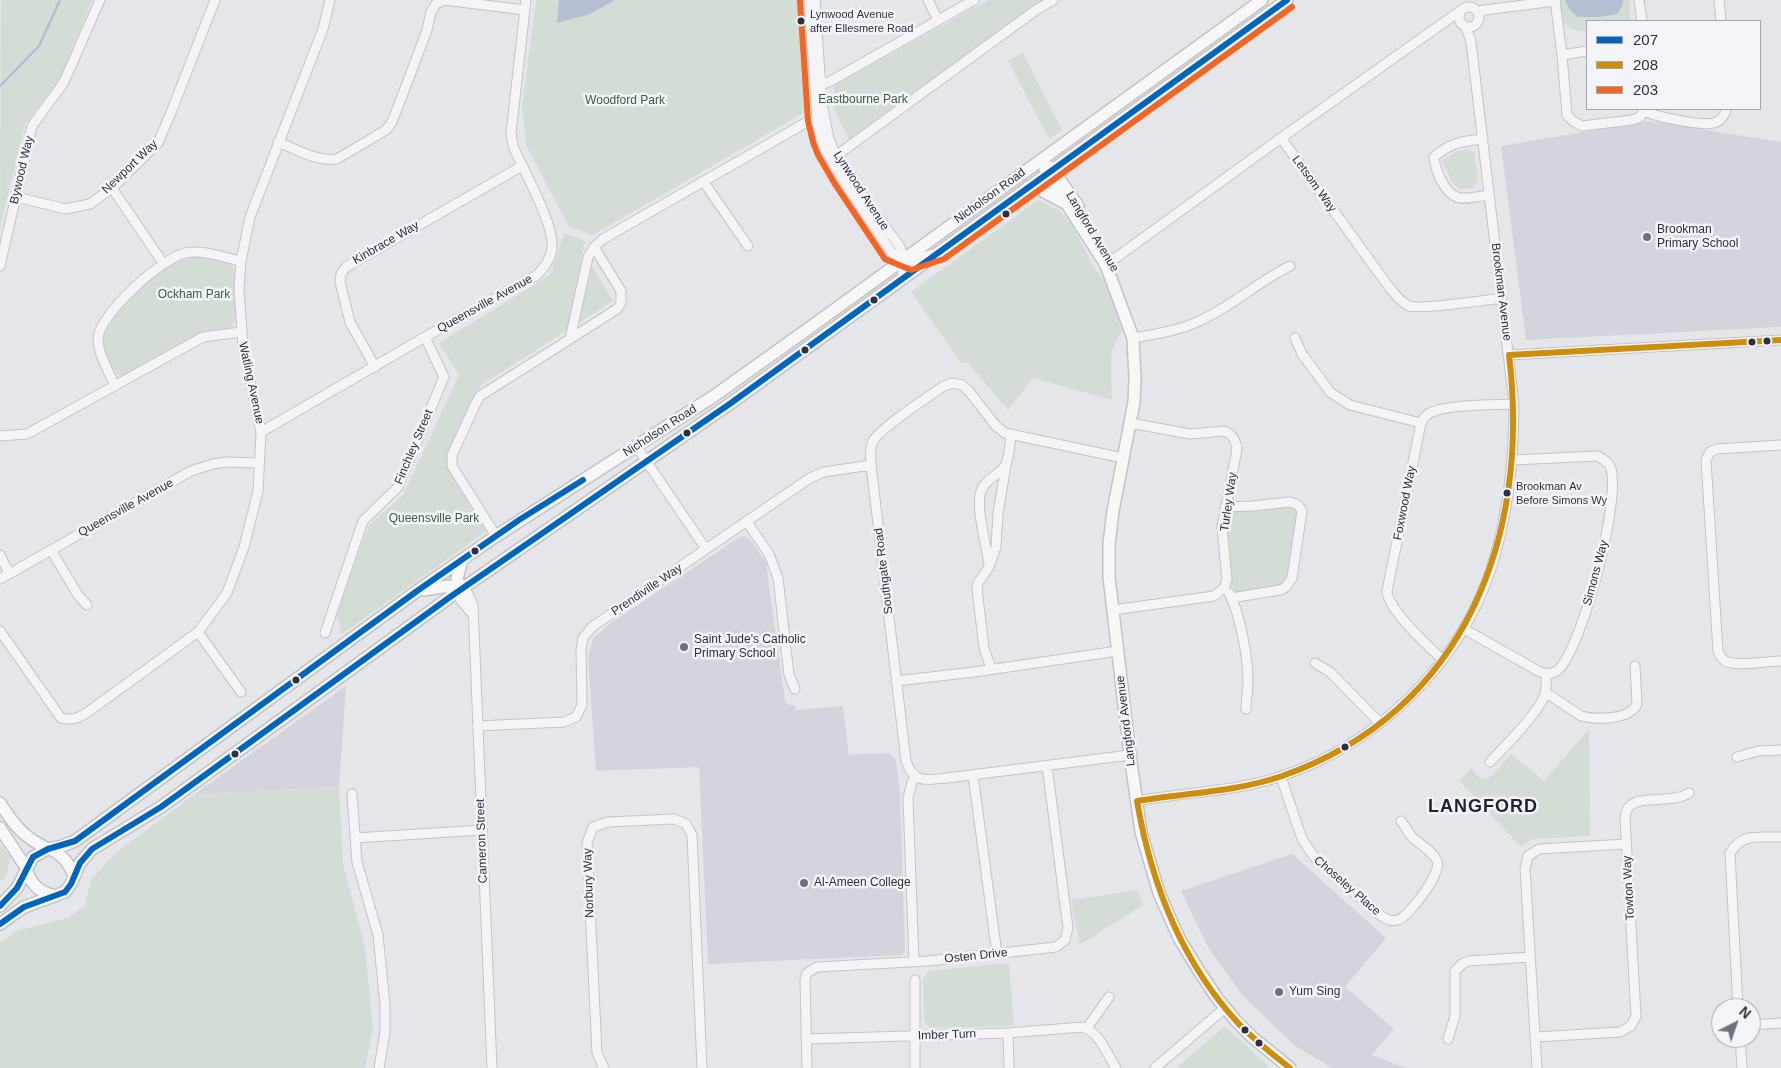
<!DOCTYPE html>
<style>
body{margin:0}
#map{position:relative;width:1781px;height:1068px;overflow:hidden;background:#e5e6ea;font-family:Arial,sans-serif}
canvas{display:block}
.legend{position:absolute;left:1586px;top:20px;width:175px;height:90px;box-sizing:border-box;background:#f3f4f8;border:1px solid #a3a6af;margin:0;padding:6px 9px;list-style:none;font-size:15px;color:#2c3042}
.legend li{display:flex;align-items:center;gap:10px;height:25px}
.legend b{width:25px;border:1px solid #a3a6af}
.north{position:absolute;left:1711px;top:998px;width:50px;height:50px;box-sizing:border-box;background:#f3f4f8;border:1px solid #a3a6af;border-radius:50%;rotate:41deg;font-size:14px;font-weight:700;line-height:20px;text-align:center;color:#2c3042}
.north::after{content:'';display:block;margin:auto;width:18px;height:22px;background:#6d707d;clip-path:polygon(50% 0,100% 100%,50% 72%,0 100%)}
</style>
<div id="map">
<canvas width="1781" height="1068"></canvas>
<ul class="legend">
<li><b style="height:6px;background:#0065bd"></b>207</li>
<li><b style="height:6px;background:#ce8e0d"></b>208</li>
<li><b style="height:6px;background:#f26522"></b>203</li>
</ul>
<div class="north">N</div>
</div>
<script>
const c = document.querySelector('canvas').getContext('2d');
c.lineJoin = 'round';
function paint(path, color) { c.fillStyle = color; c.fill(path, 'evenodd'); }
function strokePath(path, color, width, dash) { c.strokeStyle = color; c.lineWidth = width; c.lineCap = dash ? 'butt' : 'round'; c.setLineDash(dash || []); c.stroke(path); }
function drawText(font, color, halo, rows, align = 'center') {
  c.font = font + ' Arial,sans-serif'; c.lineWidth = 5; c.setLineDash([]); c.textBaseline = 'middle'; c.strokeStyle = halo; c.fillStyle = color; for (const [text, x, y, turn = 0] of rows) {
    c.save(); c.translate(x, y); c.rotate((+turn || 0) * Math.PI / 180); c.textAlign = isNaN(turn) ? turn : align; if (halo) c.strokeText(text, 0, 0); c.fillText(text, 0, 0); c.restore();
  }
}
const built = new Path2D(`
 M1649,121L1781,142V327L1526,340L1501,146Z
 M741,536L748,537L766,562L785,701L789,705H795L796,710L843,706L849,755L889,753L896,759L900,794L905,951L902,955L708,964L699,767L596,771L588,656L593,639L609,624Z
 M346,686L339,787L195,794Z
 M1292,854L1386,938L1345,987L1394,1029L1372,1055L1406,1068H1332L1294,1045L1243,996L1208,947L1181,891Z`);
const green = new Path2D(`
 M1,0H92L61,77L25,124L0,228Z
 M536,0H807L812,108L593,235L569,227L526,145L522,106Z
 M988,0H1046L851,143L834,109V85Z
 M1560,0H1630V20L1587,21V31H1577L1562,23Z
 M1023,53L1062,130L1049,139L1008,61Z
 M1470,149L1475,154L1478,180L1473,188L1460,189L1454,185L1442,161L1454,152Z
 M1038,200L1060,211L1072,225L1093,265L1109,288L1122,330L1113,348L1111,356L1112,400L1033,378L1008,410L967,362L961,363L911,292Z
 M564,233L585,241L580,263L592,266L613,301L480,386L447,459L488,530L342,634L336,613L369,525L403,495L459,375L439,343L550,275Z
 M197,256L230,263L236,271V319L232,327L203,333L126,376L118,375C108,365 99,341 105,328C107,323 113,317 117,313C136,288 165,259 197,256Z
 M1292,504L1300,510L1293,548L1285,584L1235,593L1232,585L1227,530L1229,516L1238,510Z
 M1587,731H1589L1590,836L1532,839L1521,847L1459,781L1471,768L1482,780L1492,776L1511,754L1544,781Z
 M339,787L343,864L365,947L373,1028L365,1068H0V943L16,931L67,918L84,907L92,878L117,852L195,794Z
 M0,844L10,857L6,877L0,882Z
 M1138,890L1143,905L1080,945L1071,900Z
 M1009,963L1014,1026L930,1028L924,1021L923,978L929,971Z
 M1225,1026L1271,1068H1176Z`);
const water = new Path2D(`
 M559,0H615L590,14L557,23Z
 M1565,0H1623V5L1617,14L1599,17H1578L1570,10Z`);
const stream = new Path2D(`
 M0,86L39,46L60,0`);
const minor = new Path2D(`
 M444,0L525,10
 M809,0L817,120L821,139L826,151L843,180L892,253L911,261L932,254
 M815,0L822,104L829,139L836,156L851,180L900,247L904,259L902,279
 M928,0L938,20
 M1555,0L1562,55L1567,115L1573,121L1582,126L1632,120L1640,117L1645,109
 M1639,0L1642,21
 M1719,0L1721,21
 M1459 17a10 10 0 1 1 20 0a10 10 0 1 1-20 0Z
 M1460,11L1281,138L1389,287C1395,294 1400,302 1409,306C1421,310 1485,300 1502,298
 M1477,11L1555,1
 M1562,55L1587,51
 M817,86L829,82L974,0
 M1644,111C1656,117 1702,126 1714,123C1721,121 1725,115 1726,109
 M1483,139C1462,141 1450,143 1434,157C1435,167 1437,172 1441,180C1454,205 1465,198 1489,195
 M278,142C296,149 317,162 337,159L386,130L392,122L409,78L427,30L431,12L436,4L444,0
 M833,158L1036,10L1053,0
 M703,181L748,246
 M112,188L163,263
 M16,197L66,209L90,204L112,188L158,143L172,110L215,0
 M1106,265L1281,138
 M0,266L32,126L64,82L100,0
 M1133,338C1155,334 1177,331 1197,322C1230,308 1257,282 1290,266
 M1295,338L1302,354L1331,393L1350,405L1421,423
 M570,339L617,309L621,303V291L594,247
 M1509,355L1781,340
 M375,367L350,322L340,282L341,274L346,267L522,166
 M115,386C109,372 98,354 98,339C98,315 162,258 185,253C203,249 224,258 241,261
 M261,432L425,337L537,275C544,268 551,259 552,248C555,225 523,170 513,146L511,133L526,0
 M0,436L27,434L203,337L241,332
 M1781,445L1717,449L1710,452L1706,460L1718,651C1720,655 1721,658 1725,661C1736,667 1768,661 1781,661
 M636,446L706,549
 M1123,458L1005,433L996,426L968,390L962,385L952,383L942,387C928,397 880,428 873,441C869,448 871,458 871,465L906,761C914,784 926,780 947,778L1130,755
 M1225,507L1252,506L1290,502L1298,505L1302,511L1292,578L1286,587L1280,590L1231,598
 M747,522L769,554L778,578L789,675L795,689
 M496,536L452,466V455L476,403L480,396L570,339L588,257L594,247L603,239L807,122L824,119
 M51,550L78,595L87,605
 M0,555L9,573
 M989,565C987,546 975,508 981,491C985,479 998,476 1005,466C1009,459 1010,444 1011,435
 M0,579L191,471L213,464L227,462L259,463
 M1229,593C1240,613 1248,658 1248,681C1248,690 1246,700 1246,709
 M1113,610L1214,596L1224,588L1227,580L1222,527L1236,455L1237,447L1234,439L1230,434L1224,431L1190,434L1130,423
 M473,615L460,599L461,590L468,594L473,605L492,1068
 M1464,629L1540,672C1546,674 1553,674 1558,670C1582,649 1623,494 1610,466C1607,461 1602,459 1598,456L1512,460
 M0,631L61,718C75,721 81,717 92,709L198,632
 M325,633L363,521L398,487L444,377L425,337
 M1443,660C1428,646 1388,610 1387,591L1421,423C1423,420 1425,416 1428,414C1444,404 1494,405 1514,404
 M1315,663L1330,672L1380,723
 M991,668L984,648L977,589L978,583L989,567L996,547L998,513L1006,465
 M896,681L974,672L1118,651
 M241,692L198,632L227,593L244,547L258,491L261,432L243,347L239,289L241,261L250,217L323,29L330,0
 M1545,692L1581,716C1596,720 1630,720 1637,704L1635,666
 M477,726L564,722L576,717L582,705L581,649L583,638L592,627L810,478L824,472L871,465
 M1737,757L1758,751L1781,750
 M1490,762C1505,746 1538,714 1545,694C1547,688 1546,680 1546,674
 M973,775L997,954
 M1281,777L1302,839L1315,858L1380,915C1386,919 1391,922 1398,920C1409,916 1442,873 1437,861C1433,851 1420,845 1412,837C1408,832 1405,826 1401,821
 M352,794L357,862L378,935L385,1005V1032L379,1068
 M1137,801C1185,792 1235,792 1282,776C1377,744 1457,667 1490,572C1508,518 1514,460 1514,404L1471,42L1466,27
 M355,838L482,830
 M914,962L908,798L912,782L915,777
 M915,980V1068
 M1738,1008L1730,853C1743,832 1759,838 1781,837
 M1751,1025L1781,1023
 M1087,1028L1109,997
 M1008,1033L1009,1068
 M1536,1037L1620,1032L1631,1026L1636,1016L1625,818C1626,815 1626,809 1629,807C1638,795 1672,804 1689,793
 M1740,1038L1742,1068
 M806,1039L1008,1033L1082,1027C1099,1031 1107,1054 1116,1068
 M1448,1039L1455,1016V971L1462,964L1469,961L1530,957
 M604,1068L597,1053L587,843L593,827L608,822L674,819L686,824L692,835L702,1068
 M807,1068L805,979L807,973L817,967L928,961L1056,947L1065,940L1068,928L1047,766
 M1155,1068L1225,1008
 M1537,1068L1525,869L1528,856L1539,849L1626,844`);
const major = new Path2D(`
 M1050,167V178L1106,265L1133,338L1135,378L1134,402L1113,511L1109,544V577L1130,755L1141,832L1159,893L1179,938L1199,971L1217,998L1237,1022L1252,1037L1290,1068
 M1045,169L1055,173L1078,206
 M1028,187L1039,189L1063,202
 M424,590L448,586L461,590
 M461,590L457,579L462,560
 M0,803C14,825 23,837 48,849
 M0,828L27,869
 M51,849C63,856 69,863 74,876
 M26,870C32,885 39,892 55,896
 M0,906L17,888L33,857L48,849L62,846L75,841L417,591L496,536L714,396L805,331L1262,0
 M0,924L24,907L65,892L71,884L80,863L92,849L161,807L450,597L731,403L1287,0`);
const bus1 = new Path2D(`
 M0,906L17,888L33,857L48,849L75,841L417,591L519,520L583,480
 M0,924L24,907L65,892L71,884L80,863L92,849L161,807L450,597L731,403L1287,0`);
const bus2 = new Path2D(`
 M1509,355L1781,340
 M1137,801C1185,793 1236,792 1282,776C1465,712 1531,536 1509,355
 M1137,801C1151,883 1181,961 1238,1023C1254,1040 1272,1054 1290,1068`);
const bus3 = new Path2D(`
 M800,1L808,121L813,142L818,155L835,184L885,259L911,270L944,259L1292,7`);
const markers = [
 [801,21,4.5,"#2c3042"],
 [1006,214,4.5,"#2c3042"],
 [1647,237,5,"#6d707d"],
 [874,300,4.5,"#2c3042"],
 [1767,341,4.5,"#2c3042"],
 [1752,342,4.5,"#2c3042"],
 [805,350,4.5,"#2c3042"],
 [687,433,4.5,"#2c3042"],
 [1507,493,4.5,"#2c3042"],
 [475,551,4.5,"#2c3042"],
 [684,647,5,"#6d707d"],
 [296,680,4.5,"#2c3042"],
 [1345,747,4.5,"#2c3042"],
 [235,754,4.5,"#2c3042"],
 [804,883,5,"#6d707d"],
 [1279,992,5,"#6d707d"],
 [1245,1030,4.5,"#2c3042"],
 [1259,1043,4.5,"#2c3042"]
];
const busNames = [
 ["Lynwood Avenue",810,15],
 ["after Ellesmere Road",810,29],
 ["Brookman Av",1516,487],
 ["Before Simons Wy",1516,501]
];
const parkNames = [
 ["Eastbourne Park",863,100],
 ["Woodford Park",625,101],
 ["Ockham Park",194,295],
 ["Queensville Park",434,519]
];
const streetNames = [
 ["Newport Way",130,167,-44],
 ["Bywood Way",22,170,-77],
 ["Letsom Way",1314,184,54],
 ["Lynwood Avenue",861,191,57],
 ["Nicholson Road",990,196,-36],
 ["Langford Avenue",1092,232,59],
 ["Kinbrace Way",386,243,-30],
 ["Brookman Avenue",1501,292,83],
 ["Queensville Avenue",485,304,-29],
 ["Watling Avenue",251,383,78],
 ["Nicholson Road",660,431,-33],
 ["Finchley Street",414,447,-67],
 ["Turley Way",1229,502,-82],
 ["Foxwood Way",1405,503,-79],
 ["Queensville Avenue",126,508,-29],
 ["Southgate Road",884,571,-97],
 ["Simons Way",1596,573,-75],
 ["Prendiville Way",647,590,-34],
 ["Langford Avenue",1126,721,-97],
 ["Cameron Street",482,841,-92],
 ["Norbury Way",589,883,-92],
 ["Choseley Place",1347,886,41],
 ["Towton Way",1629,888,-93],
 ["Osten Drive",976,956,-6],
 ["Imber Turn",947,1035,-2]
];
const poiNames = [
 ["Brookman",1657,230],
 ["Primary School",1657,244],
 ["Saint Jude's Catholic",694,640],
 ["Primary School",694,654],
 ["Al-Ameen College",814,883],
 ["Yum Sing",1289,992]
];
const districtNames = [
 ["LANGFORD",1483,807]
];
paint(built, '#d4d5dc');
paint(green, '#d4dcd6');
paint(water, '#b5bed2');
strokePath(stream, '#b5bed2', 2.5);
strokePath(minor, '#c3c4c8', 11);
strokePath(major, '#c2c3c7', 14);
strokePath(minor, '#f4f4f6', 9);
strokePath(major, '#f7f7f8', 11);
strokePath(bus1, '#0065bd', 6);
strokePath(bus2, '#ce8e0d', 6);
strokePath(bus3, '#f26522', 6);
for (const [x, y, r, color] of markers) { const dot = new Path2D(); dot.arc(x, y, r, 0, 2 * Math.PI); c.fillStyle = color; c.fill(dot); strokePath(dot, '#f3f4f8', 2); }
drawText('11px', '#2c3042', '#f3f4f8', busNames, 'left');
drawText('12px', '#3b5d3b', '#f3f4f8', parkNames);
drawText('12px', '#2c3042', '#f3f4f8', streetNames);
drawText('12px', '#2c3042', '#f3f4f8', poiNames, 'left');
c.letterSpacing = '1px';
drawText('bold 18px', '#1e2233', '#f3f4f8', districtNames);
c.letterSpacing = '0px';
</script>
